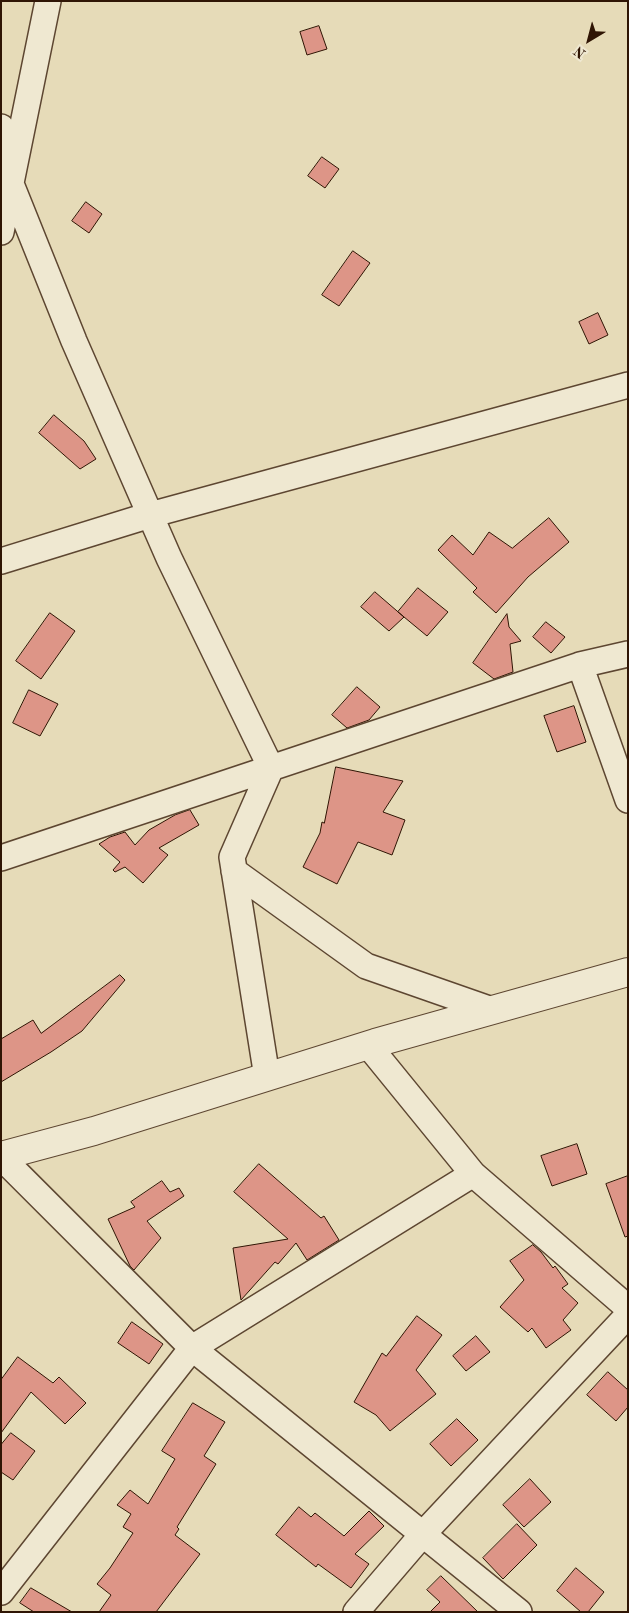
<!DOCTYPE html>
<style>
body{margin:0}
#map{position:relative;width:629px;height:1613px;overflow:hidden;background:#e6dbb8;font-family:"Old Standard TT",serif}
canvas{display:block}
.frame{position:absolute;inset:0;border:2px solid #2f1504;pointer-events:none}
.north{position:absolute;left:564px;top:15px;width:50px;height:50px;-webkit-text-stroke:4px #efe8d1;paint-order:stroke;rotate:217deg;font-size:14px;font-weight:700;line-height:20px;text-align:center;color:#2f1504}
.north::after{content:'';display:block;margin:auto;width:18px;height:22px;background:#2f1504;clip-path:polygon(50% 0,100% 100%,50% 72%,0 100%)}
</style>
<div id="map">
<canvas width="629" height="1613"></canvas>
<div class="frame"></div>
<div class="north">N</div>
</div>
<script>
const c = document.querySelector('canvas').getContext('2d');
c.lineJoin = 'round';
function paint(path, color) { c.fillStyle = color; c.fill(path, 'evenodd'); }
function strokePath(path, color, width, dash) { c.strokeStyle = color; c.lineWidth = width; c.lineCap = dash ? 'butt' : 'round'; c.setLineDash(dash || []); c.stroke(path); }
const building = new Path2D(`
 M319,26L327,49L307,55L300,32Z
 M322,157L339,169L325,188L308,176Z
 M86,202L102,214L89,233L72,221Z
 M353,251L370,263L339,306L322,295Z
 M598,313L608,335L589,344L579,322Z
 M54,415L84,441L96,459L80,469L39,433Z
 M549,518L569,542L528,577L496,613L473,592L477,588L438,550L452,535L473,555L489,532L512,548Z
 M418,588L448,612L427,636L398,612Z
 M375,592L404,617L389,631L361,607Z
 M50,613L75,631L41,679L16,661Z
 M507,614L509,627L521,641L510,644L513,672L494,679L473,663Z
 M546,622L565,637L551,653L533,637Z
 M357,687L380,707L369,720L347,728L332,715Z
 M29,690L58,704L40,736L13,723Z
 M574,706L586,742L557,752L544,716Z
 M336,767L403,781L383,812L405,820L392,855L358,842L337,884L303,867L320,833L322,822L324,823Z
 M190,810L199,825L159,848L168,855L143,883L125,867L115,872L113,870L120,862L99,844L110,837L125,832L135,845L149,830L175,815Z
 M120,975L125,980L82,1031L51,1052L1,1082V1039L33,1020L41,1033Z
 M577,1144L587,1174L552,1186L541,1156Z
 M259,1164L321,1218L324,1216L339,1240L307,1260L296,1243L278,1264L275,1262L241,1300L233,1248L288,1239L234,1192Z
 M628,1176V1236L625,1237L606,1184Z
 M162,1181L170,1192L179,1188L184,1196L147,1221L161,1238L134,1270L130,1266L108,1219L135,1207L131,1202Z
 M533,1245L541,1252L553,1268L555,1266L568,1284L562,1288L578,1303L563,1320L571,1330L546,1348L532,1328L528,1332L500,1307L524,1280L510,1261Z
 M417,1316L442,1335L416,1370L436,1394L390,1431L376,1415L354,1402L382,1353L386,1356Z
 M132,1322L163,1344L149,1364L118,1343Z
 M476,1336L490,1352L466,1371L453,1356Z
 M18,1357L53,1383L59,1377L86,1403L65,1424L31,1392L1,1433V1380Z
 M608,1372L628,1390V1407L616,1421L587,1395Z
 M193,1403L225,1422L204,1456L216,1464L177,1527L179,1529L175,1535L200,1554L156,1612H99L111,1595L97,1584L110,1568L133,1533L123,1527L131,1514L117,1505L130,1490L148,1504L175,1459L162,1451Z
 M457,1419L478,1440L451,1466L430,1444Z
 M11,1433L35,1451L13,1480L1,1472V1445Z
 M530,1479L551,1502L524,1527L503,1505Z
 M299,1507L311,1517L315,1513L344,1536L369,1511L384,1526L355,1554L369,1564L351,1588L318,1564L316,1567L276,1535Z
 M517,1524L537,1545L503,1579L483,1558Z
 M576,1568L604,1592L588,1612H581L557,1591Z
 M441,1576L478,1612H430L440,1602L427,1590Z
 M31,1588L72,1612H34L20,1603Z`);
const minor = new Path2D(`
 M1,127L11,184L74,341L169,558L271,768L232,857L267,1077
 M1,232L48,1
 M1,561L150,515L628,385
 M580,665L628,654
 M1,858L580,665L628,800
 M234,871L366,966L492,1010
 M368,1045L473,1174L628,1308
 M1,1157L192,1348L519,1612
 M1,1592L192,1348L473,1174
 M356,1612L422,1535L628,1315`);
const tertiary = new Path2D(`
 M1,1156L94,1131L375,1043L628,972`);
paint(building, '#dd9587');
strokePath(building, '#2f1504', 1);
strokePath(minor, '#5d4631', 28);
strokePath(tertiary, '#5d4631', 30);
strokePath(minor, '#efe8d1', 25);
strokePath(tertiary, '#efe8d1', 28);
</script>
